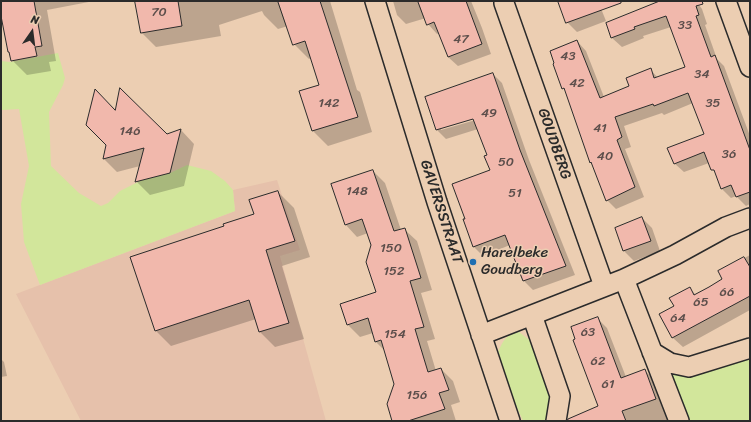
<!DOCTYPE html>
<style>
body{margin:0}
#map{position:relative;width:751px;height:422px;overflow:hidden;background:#ecceb2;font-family:Sriracha,sans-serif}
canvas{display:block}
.frame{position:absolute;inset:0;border:2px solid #2b2b2b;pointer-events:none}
.north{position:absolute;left:12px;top:12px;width:40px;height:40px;-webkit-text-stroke:3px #ecceb2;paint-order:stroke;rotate:14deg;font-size:11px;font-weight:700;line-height:16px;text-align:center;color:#2b2b2b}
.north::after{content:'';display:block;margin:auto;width:14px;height:18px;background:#2b2b2b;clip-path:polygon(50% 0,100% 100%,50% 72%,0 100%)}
</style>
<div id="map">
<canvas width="751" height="422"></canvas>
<div class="frame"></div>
<div class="north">N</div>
</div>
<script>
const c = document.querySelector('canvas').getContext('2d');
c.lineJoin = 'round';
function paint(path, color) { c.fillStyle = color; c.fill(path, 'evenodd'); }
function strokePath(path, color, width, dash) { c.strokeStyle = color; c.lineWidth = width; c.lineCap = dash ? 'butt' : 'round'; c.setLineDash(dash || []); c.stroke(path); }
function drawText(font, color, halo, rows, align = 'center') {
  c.font = font + ' Sriracha,sans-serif'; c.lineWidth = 3; c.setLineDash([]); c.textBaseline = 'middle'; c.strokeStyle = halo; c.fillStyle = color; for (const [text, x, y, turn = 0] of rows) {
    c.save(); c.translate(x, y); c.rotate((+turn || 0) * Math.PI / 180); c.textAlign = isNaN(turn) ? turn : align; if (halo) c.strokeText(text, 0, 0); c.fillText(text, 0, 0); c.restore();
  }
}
const built = new Path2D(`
 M277,180L300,250L280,256L326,421H81L16,294L235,211L233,190Z`);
const green = new Path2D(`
 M58,53L65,78L63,85L49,112L51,166L79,193L101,206L108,203L120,191L142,180L170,173L187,165L211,171L225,181L233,190L235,211L40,285L24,242L21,204L29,166L19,109L2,110L1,61L10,62Z
 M519,332L532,342L553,399L548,421H523L515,403L498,352C503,341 506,334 519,332Z
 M750,355V421H686L667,368Z`);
const shadow = new Path2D(`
 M1,1H94L47,10L56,61L49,62L51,71L27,75L12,60L9,52L1,11Z
 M136,1H330L357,90L360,92L372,132L328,146L313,131L301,92L320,85L312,58L309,59L294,44L288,26L278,29L264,15L262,11L219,25L221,36L156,47L141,32Z
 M393,1H471L482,28L491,54L458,66L448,57L439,33L437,34L428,24L426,18L406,24L397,15Z
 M559,1H598L606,21L577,32L567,22Z
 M655,1H696L702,9L707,24L705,25L717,59L724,66L750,136V204L746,206L736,196L731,198L722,189L716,173L709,163L684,172L674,163L705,135L693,103L664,115L662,113L624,126L631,147L625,149L644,197L616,209L607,200L591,162L566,92L559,79L577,41L586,51L604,97L630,86L650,69L658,78L686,67L671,27L643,36L644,38L622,47L612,38L607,24L656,4Z
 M493,74L502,83L529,160L575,275L533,290L524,281L510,245L483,256L474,247L465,220L491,170L489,156L478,129L446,139L437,130ZM478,117L479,119L441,130V128Z
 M116,112L167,135L181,130L194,144L184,186L150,195L136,181L140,166L117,172L104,159Z
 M373,171L385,183L401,230L404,229L417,241L432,290L421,293L435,339L427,341L436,371L441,369L453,381L460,402L451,405L456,421H394L396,384L385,351L376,342L373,333L360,337L348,325L342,304L377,293L372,245L368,233L357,237L345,224Z
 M278,192L294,208L310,257L282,266L304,339L275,347L259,331L256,319L171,346L155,330L225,227L255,215Z
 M642,218L652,228L660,251L634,261L624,251L616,229Z
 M750,255V310L683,347L673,338L661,314L675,307L689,288L696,295L724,280L719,272Z
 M598,319L607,328L626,377L644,370L654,379L670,421H593L599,407Z
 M1,359L4,362L7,376L1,377Z`);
const building = new Path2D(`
 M1,1H34L42,46L35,47L37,56L11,61L9,52H8L1,16Z
 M135,1H178L182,26L141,33Z
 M278,1H320L358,117L312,131L299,91L319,85L305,41L293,45Z
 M418,1H466L482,44L448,57L434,22L427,25Z
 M558,1H621V3L566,23Z
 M660,1H702L703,4L696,6L699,15L696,16L711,57L715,55L750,150V192L736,197L731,185L721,189L714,170H711L704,152L674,164L667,148L704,134L688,93L654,106L653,104L615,117L622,137L617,140L635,187L606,201L591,162L590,163L564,88L562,89L553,64L554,63L550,51L577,40L600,98L629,86L626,78L651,68L654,78L685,67L666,16L634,27L635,29L611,38L606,23Z
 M493,73L520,150L566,266L523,281L505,235L473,247L463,219H465L452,184L490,170L484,156L487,155L473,119L436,130L425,97Z
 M120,88L167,134L181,129L170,173L135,182L144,148L103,159L106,145L86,125L95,89L115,110Z
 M373,170L394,231L405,228L421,278L410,281L424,327L415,329L428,372L441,368L449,390L439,393L445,409L408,421H392L387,404L394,384L381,340L375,342L368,318L347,325L340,304L376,292L366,262L371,245L362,219L345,225L331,184Z
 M278,191L295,241L266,250L289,323L259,332L249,300L155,331L130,257L224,226L223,224L254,214L249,200Z
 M642,217L651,241L623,251L615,228Z
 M744,257L750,267V296L672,338L659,314L674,306L669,298L690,287L694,295L709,287L722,279L718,271Z
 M598,317L621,378L645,369L656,399L622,411L626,421H567L568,419L598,406L573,340L575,339L571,327Z`);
const minor = new Path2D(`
 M375,1L437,202L510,421
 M726,1L750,67
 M504,3L604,286
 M624,279L679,421
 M532,315L560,396L556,421
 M481,335L624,279L675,255L726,227L750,218
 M652,352L670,363L689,367L750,348`);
const markers = [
 [473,262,4,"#1f6fb2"]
];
const numberNames = [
 ["70",159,13],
 ["33",685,26],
 ["47",461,40],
 ["43",568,57],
 ["34",702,75],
 ["42",577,84],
 ["142",329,104],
 ["35",713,104],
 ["49",489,114],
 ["41",600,129],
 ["146",130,132],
 ["36",729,155],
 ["40",605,157],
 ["50",506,163],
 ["148",357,192],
 ["51",515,194],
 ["150",391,249],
 ["152",394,272],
 ["66",727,293],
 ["65",701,303],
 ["64",678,319],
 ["63",588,333],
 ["154",395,335],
 ["62",598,362],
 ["61",608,385],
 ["156",417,396]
];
const streetNames = [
 ["GOUDBERG",554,144,71],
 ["GAVERSSTRAAT",441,212,72]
];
const poiNames = [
 ["Harelbeke",481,253],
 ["Goudberg",481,270]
];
paint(built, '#e6c1ab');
paint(green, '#d2e69b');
paint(shadow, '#0003');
paint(building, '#f1b8ac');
strokePath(building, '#2b2b2b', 1);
strokePath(minor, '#2b2b2b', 22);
strokePath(minor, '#ecceb2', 19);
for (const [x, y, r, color] of markers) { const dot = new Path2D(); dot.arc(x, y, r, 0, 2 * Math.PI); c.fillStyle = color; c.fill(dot); strokePath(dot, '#ecceb2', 1.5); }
drawText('13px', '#5c4e4b', null, numberNames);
drawText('15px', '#2b2b2b', '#ecceb2', streetNames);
drawText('15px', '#2b2b2b', '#ecceb2', poiNames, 'left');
</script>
